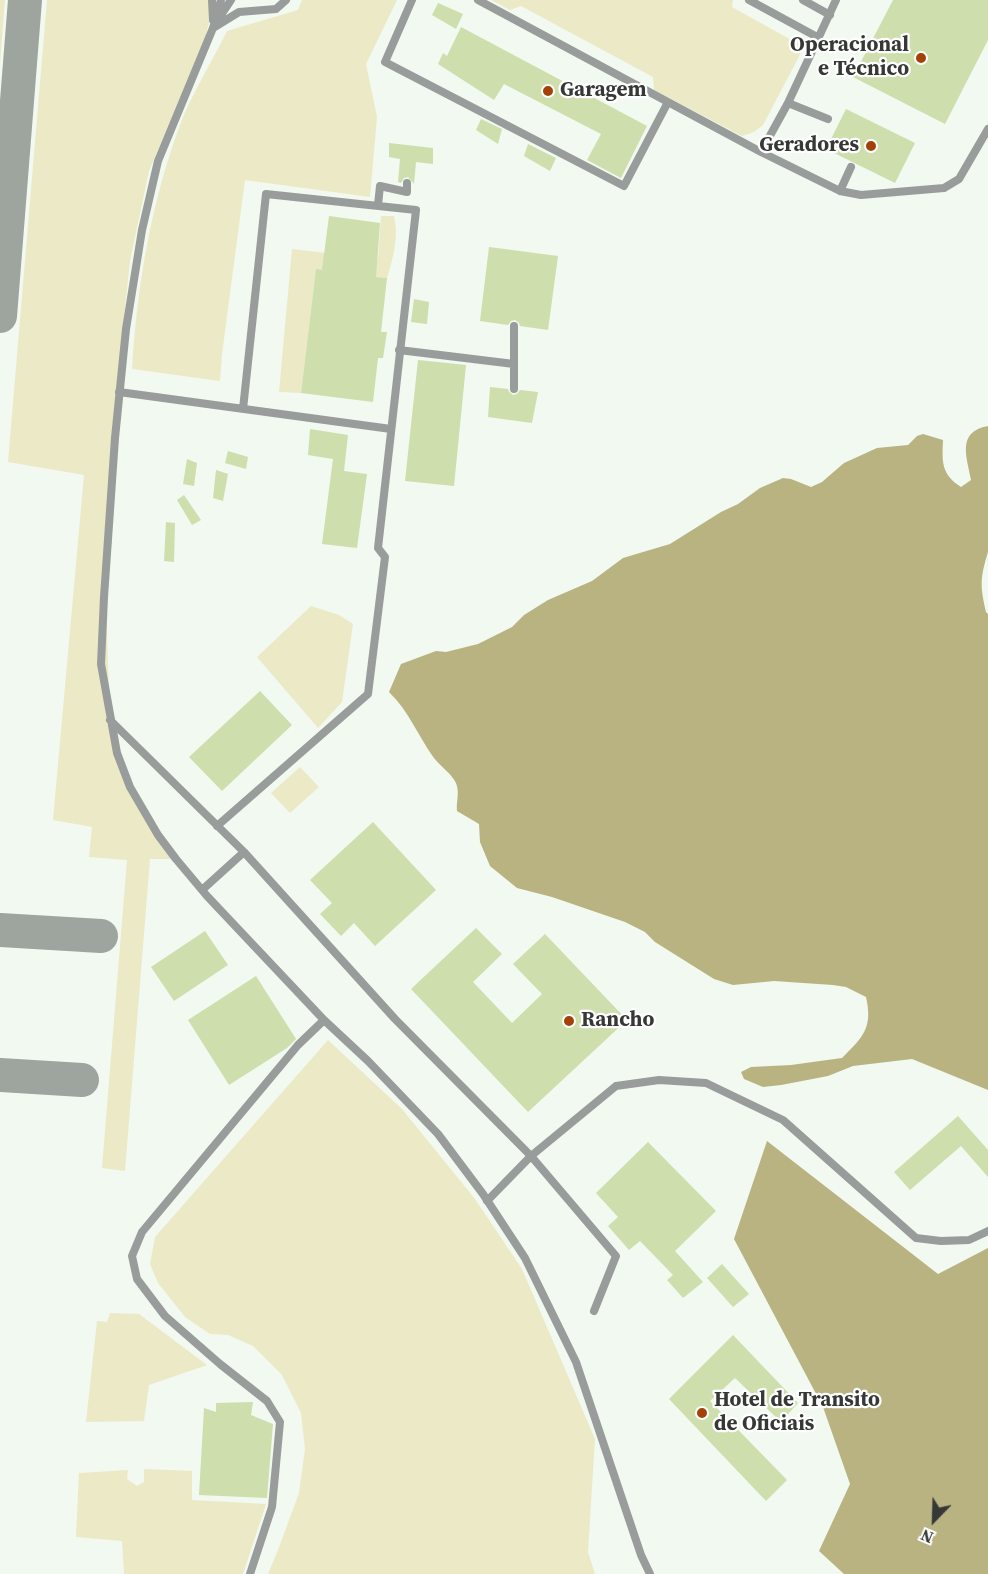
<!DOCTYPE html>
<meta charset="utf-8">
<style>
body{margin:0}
#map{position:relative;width:988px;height:1574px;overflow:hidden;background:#f1f9f0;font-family:"Source Serif 4",serif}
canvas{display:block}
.north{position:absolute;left:904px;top:1490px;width:60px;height:60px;-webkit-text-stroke:4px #fff;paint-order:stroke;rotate:203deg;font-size:16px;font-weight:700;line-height:24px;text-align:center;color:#353835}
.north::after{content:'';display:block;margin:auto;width:21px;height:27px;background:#353835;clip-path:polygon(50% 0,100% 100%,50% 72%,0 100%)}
</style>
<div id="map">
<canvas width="988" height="1574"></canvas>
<div class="north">N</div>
</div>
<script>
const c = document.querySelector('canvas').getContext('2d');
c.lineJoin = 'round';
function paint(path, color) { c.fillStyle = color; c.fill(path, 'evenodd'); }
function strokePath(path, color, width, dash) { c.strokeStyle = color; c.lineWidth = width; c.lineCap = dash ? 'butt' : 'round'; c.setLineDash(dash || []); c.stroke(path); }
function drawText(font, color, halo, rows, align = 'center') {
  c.font = font + ' "Source Serif 4",serif'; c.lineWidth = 4.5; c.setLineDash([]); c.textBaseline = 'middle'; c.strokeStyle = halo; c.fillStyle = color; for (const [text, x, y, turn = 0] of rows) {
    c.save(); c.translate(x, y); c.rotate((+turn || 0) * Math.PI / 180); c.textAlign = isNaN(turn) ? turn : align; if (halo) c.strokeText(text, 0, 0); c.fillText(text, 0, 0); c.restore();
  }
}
const green = new Path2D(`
 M0,0H5L0,64Z
 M47,0H215L205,38L149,171L130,261L116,393L105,579L110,720L130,787L176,859H150L125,1171L102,1168L127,860L89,857L92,827L53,820L84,475L8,462Z
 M302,0H397L366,64L377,117L370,197L245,180L222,354L220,381L132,369C137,286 151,203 180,125C191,95 213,60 227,31L298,10Z
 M491,0H733L732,7L804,47L763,125L754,132L742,136L654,90L653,77L521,6L510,10Z
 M381,216H394C399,236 393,259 387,278L316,270L301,393L279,392L292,249L378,259Z
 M311,606L339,615L353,624L342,702L318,728L257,657Z
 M300,767L319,787L290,813L271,793Z
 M328,1040L402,1109L475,1199L522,1269L595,1439L588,1552L595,1574H268L278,1550L299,1493L305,1449L301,1413L282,1375L253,1346L228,1335L210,1334L185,1317L158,1283L150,1264L155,1237Z
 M110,1313L139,1314L207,1365L149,1385L144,1421L86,1422L97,1321L107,1322Z
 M144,1469L192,1471V1500L266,1504L243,1574H124L122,1541L76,1537L79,1473L128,1470L127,1479L137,1486L144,1482Z`);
const forest = new Path2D(`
 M988,426V552C980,578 980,586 986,612L988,614V1090L912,1059L853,1066L828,1076L781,1085L763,1087L744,1079L741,1072L751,1067L791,1065L842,1058C863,1037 873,1028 866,997L846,987L833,985L774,981L733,985L714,979L655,942L645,932L625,922L552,897L517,888L490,866L480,842L479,824L457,811C456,801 460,793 456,783C451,773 441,767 434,758C418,736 409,711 389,692L401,664L436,651L446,652L478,644L512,627L524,615L548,600L592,581L623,558L670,544L721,512L738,504L760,488L783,478L791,479L811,487L822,482L844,463L877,448L908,445L917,436L923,434L943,440C942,462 941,474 961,487L971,480C967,457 956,432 988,426Z
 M767,1141L938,1274L988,1248V1574H844L819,1551L850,1484L823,1407L734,1239Z`);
const taxiway = new Path2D(`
 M0,316L25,0
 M0,930L101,936
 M0,1075L82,1080`);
const building = new Path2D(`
 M893,0H988V40L945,124L853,77Z
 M438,3L463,14L456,29L432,15Z
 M461,27L647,126L621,178L587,160L601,134L504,84L494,100L438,64L443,53L447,56Z
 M846,109L915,143L895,183L826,149Z
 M481,119L502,129L498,144L476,130Z
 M389,143L433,148V164L416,162L414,184L408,177L404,178L401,183L398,182L400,159L389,157Z
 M528,144L556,158L550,171L524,156Z
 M329,216L380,223L376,277L387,278L381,332H387L383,358H378L373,402L301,393L316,269L322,270Z
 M489,247L558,256L548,330L520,326L519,323L515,320L511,321L508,325L480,321Z
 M414,299L429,302L427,324L411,322Z
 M418,360L466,365L454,486L405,481Z
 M490,387L508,389L509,392L513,395L517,394L520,390L538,392L532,423L488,417Z
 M310,429L348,435L344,471L367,474L357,548L322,544L333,459L308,455Z
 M228,451L248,457L246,469L225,463Z
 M187,459L197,463L194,486L183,484Z
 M216,470L228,474L223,501L213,498Z
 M184,495L201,520L192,525L177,500Z
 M166,522L175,523L174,562L164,561Z
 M260,691L292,725L222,791L189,757Z
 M373,822L436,890L375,946L354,923L341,936L320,914L332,903L310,880Z
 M476,928L502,954L473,982L512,1023L542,994L513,964L545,934L627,1020L528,1112L411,989Z
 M205,931L228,965L174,1001L151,967Z
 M256,976L296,1039L287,1048L229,1085L188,1020Z
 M958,1116L988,1150V1177L961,1146L910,1190L894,1172Z
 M648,1142L716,1211L675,1251L703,1282L683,1298L667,1280L673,1275L640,1241L629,1250L608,1226L618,1217L596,1193Z
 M722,1264L749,1294L733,1307L707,1278Z
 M733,1335L798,1403L781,1422L735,1378L710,1401L787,1480L766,1501L669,1399Z
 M253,1402L251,1415L273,1424L267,1498L199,1495L204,1408L216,1412V1403Z`);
const lane = new Path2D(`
 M212,0L213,20
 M221,0L213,28L158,161L142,230L126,329L115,438L104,597L101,664L117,753L130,787L158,835L176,859L207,896L324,1020L368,1061L438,1134L483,1194L525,1258L576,1362L641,1555L650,1574
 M412,0L385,62L624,186L668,102
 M478,0L761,152L840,191L861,195L944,188L959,179L988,129
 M749,0L819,38
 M803,0L830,15
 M217,21L231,0
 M213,28L239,12L276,9L286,0
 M788,103L828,119
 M761,152L788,103L836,0
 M840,191L851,167
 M378,205L380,186L407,192V183
 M399,350L514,364
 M514,389V326
 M119,392L391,429
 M110,720L244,852L202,890
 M217,826L368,694L385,557L378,548L416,210L266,194L243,409
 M244,852L395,1019L531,1156L616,1256L594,1311
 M487,1201L531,1156L616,1086L659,1080L706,1083L783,1120L916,1238L941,1241L969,1240L988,1231
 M250,1574L272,1507L280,1422L267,1401L220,1364L165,1316L137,1279L132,1256L142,1232L298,1045L324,1020`);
const markers = [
 [921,58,6,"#a44106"],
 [548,91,6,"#a44106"],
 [871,146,6,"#a44106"],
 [569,1021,6,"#a44106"],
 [702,1413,6,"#a44106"]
];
const poiNames = [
 ["Operacional",909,46,"right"],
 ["e Técnico",909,70,"right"],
 ["Garagem",560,91],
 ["Geradores",859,146,"right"],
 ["Rancho",581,1021],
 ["Hotel de Transito",714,1401],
 ["de Oficiais",714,1425]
];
paint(green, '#ece9c6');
paint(forest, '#b8b381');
strokePath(taxiway, '#9ea49e', 34);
paint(building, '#cedead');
strokePath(lane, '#989c9a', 8);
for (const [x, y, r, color] of markers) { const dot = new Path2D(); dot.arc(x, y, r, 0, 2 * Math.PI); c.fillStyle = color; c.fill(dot); strokePath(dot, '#fff', 2); }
drawText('bold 21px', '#353835', '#fff', poiNames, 'left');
</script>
